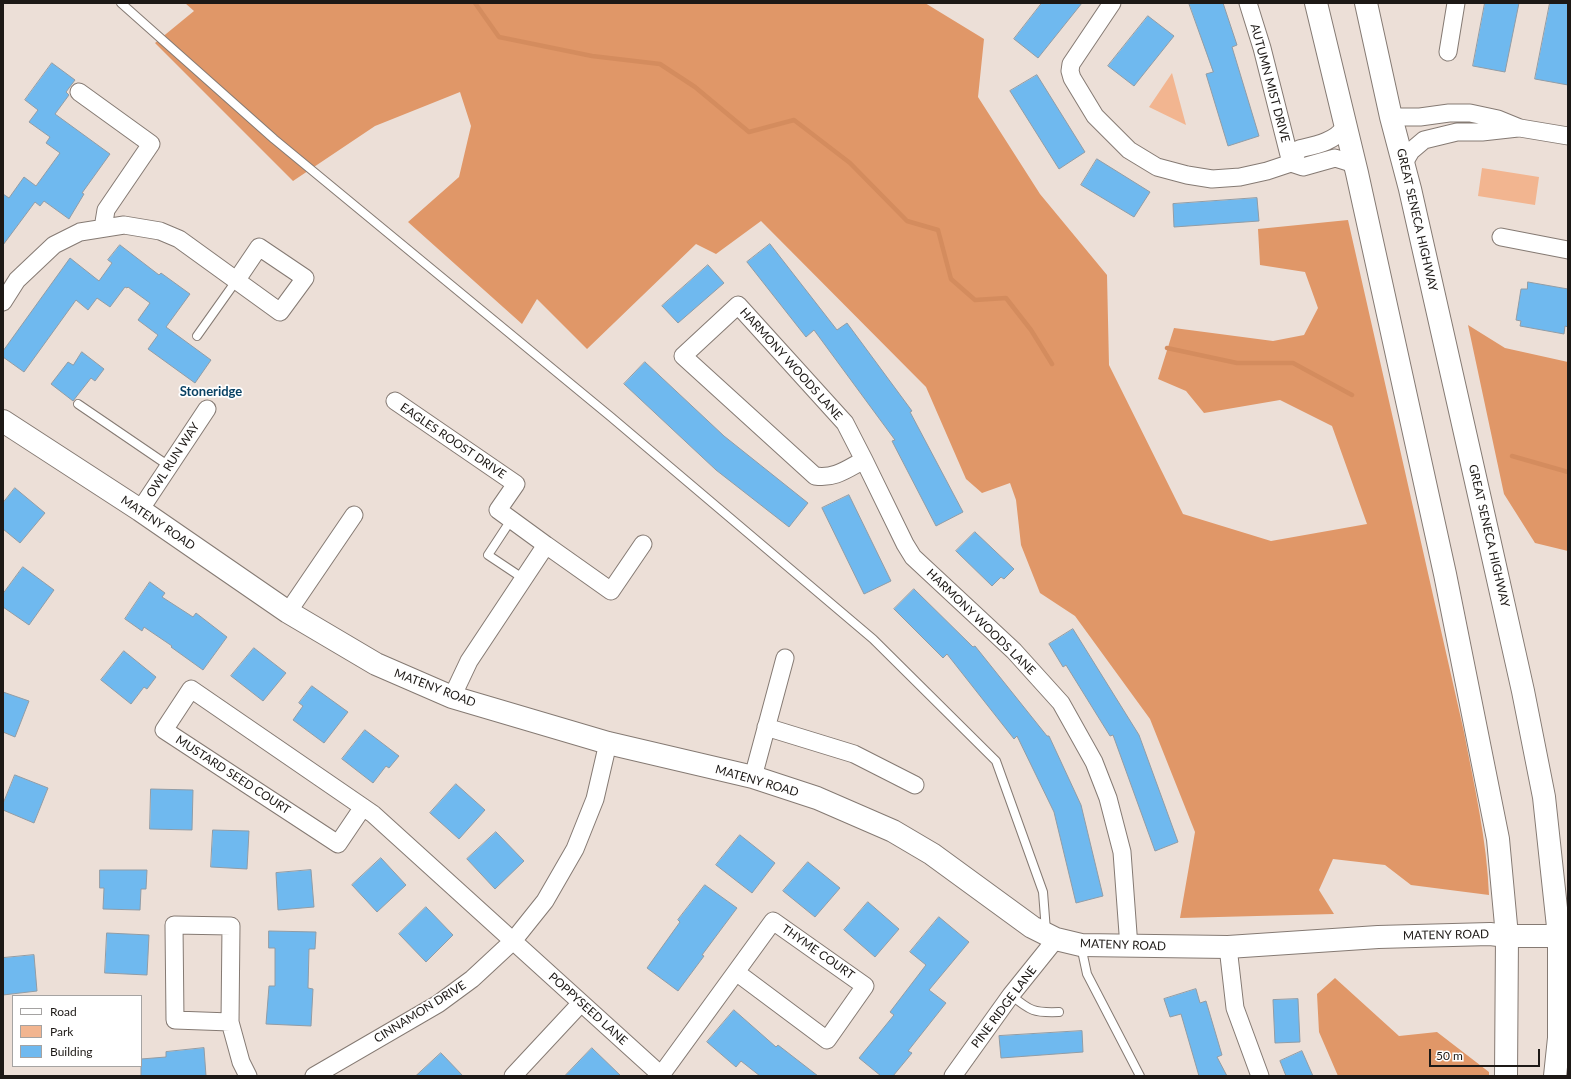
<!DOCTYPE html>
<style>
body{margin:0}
#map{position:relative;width:1571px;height:1079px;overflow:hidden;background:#ecdfd7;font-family:Lato,sans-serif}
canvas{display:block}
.frame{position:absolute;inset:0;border:4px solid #1d1916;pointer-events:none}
.legend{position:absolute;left:12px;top:995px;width:130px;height:72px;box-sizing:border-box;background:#fff;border:1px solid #a5a3a2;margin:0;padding:5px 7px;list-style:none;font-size:12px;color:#1d1916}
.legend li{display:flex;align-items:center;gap:8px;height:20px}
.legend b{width:20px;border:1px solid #a5a3a2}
.scale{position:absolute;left:1429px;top:1049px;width:111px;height:18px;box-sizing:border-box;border:2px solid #1d1916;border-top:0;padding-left:5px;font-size:12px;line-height:14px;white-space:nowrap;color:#1d1916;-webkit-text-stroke:3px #fff;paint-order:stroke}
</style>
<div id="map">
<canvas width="1571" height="1079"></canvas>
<div class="frame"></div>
<ul class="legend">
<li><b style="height:5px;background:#fff"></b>Road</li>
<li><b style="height:11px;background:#f2b590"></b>Park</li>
<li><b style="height:11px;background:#6fb9ef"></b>Building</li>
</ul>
<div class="scale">50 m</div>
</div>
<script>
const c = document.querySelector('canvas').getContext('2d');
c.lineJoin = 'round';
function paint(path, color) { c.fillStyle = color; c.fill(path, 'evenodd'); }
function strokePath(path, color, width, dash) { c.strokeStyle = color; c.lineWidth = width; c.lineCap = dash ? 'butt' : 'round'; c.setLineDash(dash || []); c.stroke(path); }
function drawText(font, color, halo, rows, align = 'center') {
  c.font = font + ' Lato,sans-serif'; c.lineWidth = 3.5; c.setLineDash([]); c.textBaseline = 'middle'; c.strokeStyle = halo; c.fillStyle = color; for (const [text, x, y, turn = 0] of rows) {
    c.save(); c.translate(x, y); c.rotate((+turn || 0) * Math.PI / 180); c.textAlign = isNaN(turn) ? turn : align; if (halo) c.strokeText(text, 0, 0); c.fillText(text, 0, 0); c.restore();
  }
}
const green = new Path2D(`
 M1172,73L1186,125L1149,107Z
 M1482,168L1539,177L1535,205L1478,196Z`);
const forest = new Path2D(`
 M185,3H925L984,39L978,97L1040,194L1107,275L1109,365L1183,514L1271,541L1367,524L1332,426L1280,400L1204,413L1186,391L1158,379L1174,328L1273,341L1304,335L1318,308L1305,272L1260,265L1258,229L1348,220L1464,732C1474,785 1487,840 1489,895L1411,885L1385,865L1333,859L1319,890L1334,914L1180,918L1195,832L1150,719L1075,616L1040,593L1021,545L1016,500L1010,483L982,493L966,479L926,387L761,221L716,254L696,244L587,349L537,299L522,324L408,222L459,177L471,126L460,92L375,126L293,181L155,43L194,11Z
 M1468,325L1505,348L1568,362V551L1535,543L1504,494Z
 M1335,978L1399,1036L1437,1032L1489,1072V1076H1338L1319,1032L1317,994Z`);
const stream = new Path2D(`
 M475,3L499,37L592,56L660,64L695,87L749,132L794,120L850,163L907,221L938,230L951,279L975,300L1006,298L1031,330L1052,364
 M1167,348L1237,363H1293L1352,395
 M1512,456L1568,472`);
const building = new Path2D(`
 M1042,3H1082L1038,58L1014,39Z
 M1189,3H1223L1237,45L1232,47L1259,136L1228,146L1206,74L1213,72Z
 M1485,3H1519L1505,72L1473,66Z
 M1550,3H1568V85L1535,79Z
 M1148,16L1174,36L1134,86L1108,66Z
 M52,63L75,80L66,92L69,95L55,114L110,154L82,193L84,194L69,219L44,201L40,206L35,202L3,245V194L9,198L24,177L36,186L60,153L46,143L50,137L29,122L38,110L25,100Z
 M1037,75L1085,152L1059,169L1010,91Z
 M1097,159L1150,192L1134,217L1081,185Z
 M1257,198L1259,221L1174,227L1173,204Z
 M770,244L837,330L847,323L912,411L910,412L963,512L936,526L892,441L895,440L814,330L806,337L747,262Z
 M120,245L159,275L161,273L190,294L166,327L211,360L195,383L148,349L158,335L138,320L150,303L128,287L127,288L125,287L110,307L97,298L88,310L76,300L24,372L3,357V351L70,258L99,281L112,263L108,260Z
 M708,265L724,283L678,323L662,306Z
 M1528,282L1568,289V327L1565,326L1564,334L1520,326L1521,321L1516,320L1521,289H1527Z
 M82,352L104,369L95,381L91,378L73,401L51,384L68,362L73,365Z
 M645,362L724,436L808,503L789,527L716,470L624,384Z
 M15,488L45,513L20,543L3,529V503Z
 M849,495L891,581L864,594L822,508Z
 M975,532L1014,569L1004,579L1001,577L992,586L956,551Z
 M23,567L54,590L29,625L3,607V594Z
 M150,582L165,593L162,597L193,617L196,613L227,637L203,670L171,647L172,646L144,627L142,631L125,619Z
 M914,589L973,647L975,646L1047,736H1049L1081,805L1103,896L1076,903L1054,812L1017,736L1014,739L947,654L943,658L894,609Z
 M1073,629L1139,735L1178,842L1155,851L1113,735L1110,736L1066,665L1063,667L1049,644Z
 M254,648L286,673L263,701L231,676Z
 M124,651L156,677L147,689L144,687L131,704L101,680Z
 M312,686L348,712L324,743L293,720L303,706L299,703Z
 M3,692L29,701L15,737L3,732Z
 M365,730L399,756L389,768L386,766L373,783L342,759Z
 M15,775L48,788L34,823L3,810V804Z
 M456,784L485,810L459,839L430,813Z
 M151,789L193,790L192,830L150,829Z
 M213,830L249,831L247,869L211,867Z
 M496,832L524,861L495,889L467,859Z
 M740,835L775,863L752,893L716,865Z
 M381,858L406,885L377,912L352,885Z
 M808,862L840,888L815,917L783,891Z
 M100,870H147L146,889H141L140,910L103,909L104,888H100Z
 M311,870L314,907L278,910L276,873Z
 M705,885L737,908L702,955L704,956L678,991L647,968L680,922L678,920Z
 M868,902L899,929L875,957L844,930Z
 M426,907L453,935L426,962L399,934Z
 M939,917L969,942L929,990L946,1003L908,1051L912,1053L893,1076H881L859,1058L894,1015L890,1012L926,965L910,952Z
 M269,931L316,932L315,949H309L308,988L313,989L311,1026L266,1024L269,986H275V948H269Z
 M107,933L149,935L147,975L105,973Z
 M34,955L37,991L3,995V958Z
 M1196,989L1200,1003L1206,1001L1222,1055L1217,1057L1227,1076H1199L1181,1014L1170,1017L1164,999Z
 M1298,999L1300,1042L1275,1043L1273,1000Z
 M734,1010L776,1047L778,1045L818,1076H760L741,1061L736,1067L707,1042Z
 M1082,1031L1083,1052L1001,1058L999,1036Z
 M204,1048L206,1076H141V1059L166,1057V1052Z
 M592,1048L621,1076H565Z
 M1302,1051L1313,1076H1286L1280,1061Z
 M441,1053L463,1076H416Z`);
const lane = new Path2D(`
 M121,3L274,139L611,417L873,639L996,761L1043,892L1046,931
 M197,336L236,281
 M78,404L169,466
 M511,520L488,555L524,579
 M1081,946L1087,974L1140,1076
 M1011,995C1030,1011 1034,1013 1059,1012`);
const street = new Path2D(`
 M1112,3L1071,64L1070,71L1072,78L1095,116L1129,150L1157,167L1187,175L1212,179L1240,177L1267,171L1291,163L1303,167L1335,158L1351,163L1357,173
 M1248,3L1262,48L1291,163
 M1448,52L1456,3
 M79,92L151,144L106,210L103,228
 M1391,117H1420L1449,113H1470L1498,119L1520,128L1568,136
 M1291,163L1299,149C1316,145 1334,142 1345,127
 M1404,163L1411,151L1424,140L1457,132H1482L1518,128
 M1501,237L1568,250
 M3,302L17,280L54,245L80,232L124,225L160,231L179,239L280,312L305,278L259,247L236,281
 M395,401L516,484L498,510L546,545
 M864,460C847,469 835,479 815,476L683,356L738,305L845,423L864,460L905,544L913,557L1014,651L1061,703L1094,762L1108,798L1122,852L1129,947
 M140,510L207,409
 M288,612L354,515
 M452,697L469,661L546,545L611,591L643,544
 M766,727L854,754L915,785
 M753,777L785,658
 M363,807L338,844L164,730L191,689L373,814L662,1076
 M1228,947L1235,1008L1260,1076
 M230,1022L175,1020L174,925L231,926L230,1022L241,1062L248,1076
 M661,1075L773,921L865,986L827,1040L736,972
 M314,1076L438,1004L472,979L513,941L545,901L575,849L595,799L608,743
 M513,1076L581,1003
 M953,1076L1011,995L1056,939`);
const secondary = new Path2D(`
 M3,421L140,510L288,612L376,664L452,697L608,743L753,777L817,798L893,831L932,854L1032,927L1056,939L1081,945L1228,947L1378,937L1490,934L1507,936H1559`);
const primary = new Path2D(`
 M1316,3L1357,173L1445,574L1498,839L1507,936L1506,1076
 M1366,3L1391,117L1410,189L1489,539L1523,691L1544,797L1559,936V1038L1555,1076`);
const streetNames = [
 ["AUTUMN MIST DRIVE",1270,83,75],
 ["GREAT SENECA HIGHWAY",1417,220,77],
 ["HARMONY WOODS LANE",791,364,48],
 ["EAGLES ROOST DRIVE",453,441,34],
 ["OWL RUN WAY",173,460,-57],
 ["MATENY ROAD",158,523,34],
 ["GREAT SENECA HIGHWAY",1489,536,77],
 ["HARMONY WOODS LANE",981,622,44],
 ["MATENY ROAD",435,688,21],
 ["MUSTARD SEED COURT",233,775,33],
 ["MATENY ROAD",757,781,16],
 ["MATENY ROAD",1446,935,-1],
 ["MATENY ROAD",1123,945,2],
 ["THYME COURT",818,952,35],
 ["PINE RIDGE LANE",1004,1007,-53],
 ["POPPYSEED LANE",588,1009,42],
 ["CINNAMON DRIVE",420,1012,-32]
];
const neighbourhoodNames = [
 ["Stoneridge",211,392]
];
paint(green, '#f2b590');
paint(forest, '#e09768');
strokePath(stream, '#d48c5e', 4.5);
paint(building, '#6fb9ef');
strokePath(building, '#919ca5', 1);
strokePath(lane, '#857a73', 10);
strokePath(street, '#857a73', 19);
strokePath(secondary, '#857a73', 24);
strokePath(primary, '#857a73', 24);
strokePath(lane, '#fff', 8);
strokePath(street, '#fff', 17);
strokePath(secondary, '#fff', 22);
strokePath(primary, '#fff', 22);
drawText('12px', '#1d1916', '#fff', streetNames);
drawText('bold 13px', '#094163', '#fff', neighbourhoodNames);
</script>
